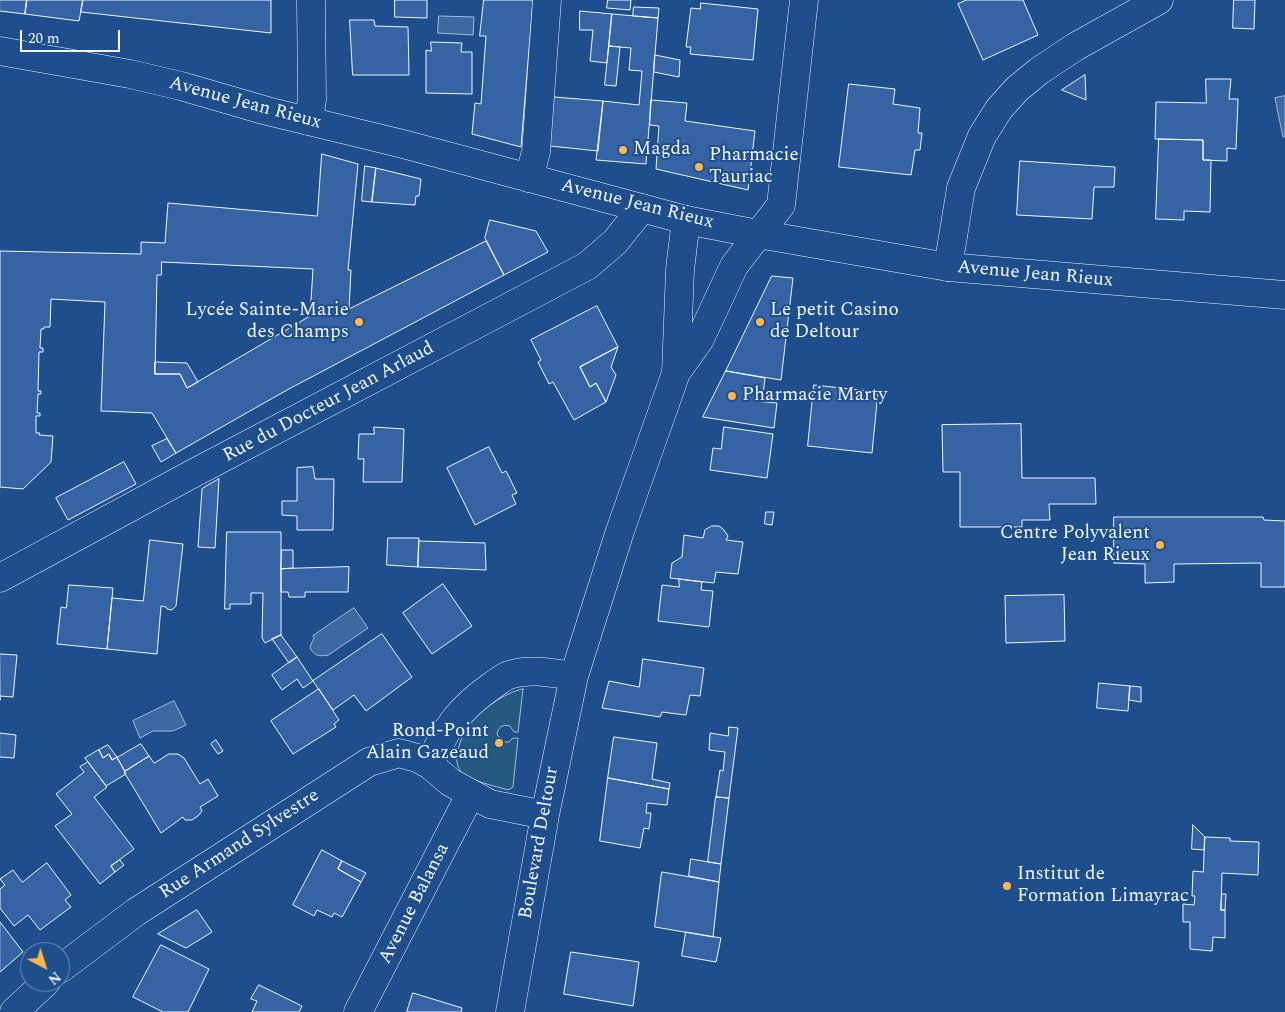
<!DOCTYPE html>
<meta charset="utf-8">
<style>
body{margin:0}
#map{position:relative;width:1285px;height:1012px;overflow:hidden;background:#1f4e8c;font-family:Spectral,serif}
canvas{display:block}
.north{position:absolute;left:20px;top:942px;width:50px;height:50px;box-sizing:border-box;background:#1f4e8c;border:1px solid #7391ba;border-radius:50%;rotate:140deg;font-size:14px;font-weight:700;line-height:20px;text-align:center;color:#f2f6ff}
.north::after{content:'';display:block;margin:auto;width:18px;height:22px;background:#ffb74d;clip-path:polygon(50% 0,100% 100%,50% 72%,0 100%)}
.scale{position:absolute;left:20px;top:30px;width:100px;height:22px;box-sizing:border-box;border:2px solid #f2f6ff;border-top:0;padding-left:6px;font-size:15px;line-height:18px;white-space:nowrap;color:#f2f6ff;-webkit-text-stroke:4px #1f4e8c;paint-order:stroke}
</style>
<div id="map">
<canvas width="1285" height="1012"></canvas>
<div class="north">N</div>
<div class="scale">20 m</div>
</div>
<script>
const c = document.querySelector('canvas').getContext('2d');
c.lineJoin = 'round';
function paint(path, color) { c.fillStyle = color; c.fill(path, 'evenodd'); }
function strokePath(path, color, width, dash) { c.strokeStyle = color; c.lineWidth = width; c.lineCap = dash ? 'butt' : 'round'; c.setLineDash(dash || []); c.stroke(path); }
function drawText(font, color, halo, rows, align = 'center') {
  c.font = font + ' Spectral,serif'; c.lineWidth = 4; c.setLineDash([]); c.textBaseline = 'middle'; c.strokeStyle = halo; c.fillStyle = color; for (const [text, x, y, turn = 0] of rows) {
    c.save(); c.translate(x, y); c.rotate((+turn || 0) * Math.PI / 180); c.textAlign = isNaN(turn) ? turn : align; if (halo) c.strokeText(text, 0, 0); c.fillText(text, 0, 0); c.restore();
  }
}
const green = new Path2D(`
 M523,689L518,732H514L510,726C502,724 498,727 497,735L505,742H509L513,738H518L513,787L508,790C496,786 469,781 461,772C456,765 456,757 458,750C460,742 463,734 467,728C477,712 505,692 523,689Z`);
const water = new Path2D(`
 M439,16L474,17L473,35L438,33Z
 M1285,96V136L1283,137L1275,98Z
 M354,608L368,628L327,656L326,655C318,657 314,655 310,648L311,644L314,638L313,636Z
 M174,701L186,725L173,731H153L140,738L133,721Z`);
const building = new Path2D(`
 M0,0H27L25,14L0,11Z
 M27,0H83L79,21L25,14Z
 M83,0H271V33L81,12Z
 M395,0H427V18L395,17Z
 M484,0H533L521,147L472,134L475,103L481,104L486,36H480Z
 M608,0H631L630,10L607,8Z
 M967,0H1023L1038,35L983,60L958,4Z
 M1234,0H1255L1254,29L1233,28Z
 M701,3L758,9L753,60L690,54L691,47H686L691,8L700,9Z
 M634,7L659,8L658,18L633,16Z
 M580,11L612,14L607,63L590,61L593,30H580Z
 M612,14L658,18L646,164L596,160L603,101L639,105L642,71L629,70L631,48L609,46Z
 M350,20H374L375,26L408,27L409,75H353Z
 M431,42L462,43L461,52H472V94L426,93V50L431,51Z
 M609,46L620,47L616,86L605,85Z
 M655,55L680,60L679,77L654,72Z
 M1085,75L1086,100L1062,90Z
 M1206,79H1231L1229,99H1238L1236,149L1227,148V161L1203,160V140L1155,139L1156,102L1206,103Z
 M849,84L895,89L893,104L920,108L918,133H922L920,150H915L911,175L839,167Z
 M554,97L603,101L598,151L550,146Z
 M651,100L687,103L685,121L755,131L748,190L656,169L659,126L650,125Z
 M1159,139L1203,140V160H1211L1210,212L1184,211V220L1156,219Z
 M322,154L358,164L348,270H351L349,309L486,241L504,275L287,390L176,453L152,413L101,411L105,302L51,299L50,327H44V329H41L40,348H43V352H39L38,391H41V394H38L37,413H40V416H36V433H40L39,435L53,436L51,462L23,489L0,487V251L141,254V242L165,243L168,203L317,216ZM162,262L313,269L310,316L187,388L180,374H155L157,275H161Z
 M1020,161L1115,167L1114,187H1094L1092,219L1017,215Z
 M365,166L376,168L372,202L362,201Z
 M376,168L421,179L419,196H416L415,205L372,202Z
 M490,220L536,231L548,252L504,275L485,238Z
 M772,276L793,278L781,380L726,371Z
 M597,306L618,347L580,367L590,387L596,383L606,402L574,420L553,382L549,384L538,362L541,360L531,340Z
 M618,347L611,367L616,375L606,402L596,383L590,387L580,367Z
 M155,362L187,363L198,382L187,388L180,374H155Z
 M726,371L765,378L763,395L755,401L777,403L774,428L703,417Z
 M814,385L878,392L872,453L808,446Z
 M1021,424L1022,478H1095L1096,504H1049L1050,520H1022V527H960V472H943L942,425Z
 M374,427L404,429L402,482H363L364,459H358L359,434H374Z
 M724,427L773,434L767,478L710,470L713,448L721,449Z
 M167,439L176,453L161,462L152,446Z
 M489,447L502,473L506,471L517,493L512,495L516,504L475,525L447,468Z
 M124,462L136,484L68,520L56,498Z
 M313,467L315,479H334L333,530H297V516L282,515V501H297V468Z
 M219,479L215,548L198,547L202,489Z
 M766,512H774L772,525L765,524Z
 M1114,517H1263L1264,520L1285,521V587H1261V563L1174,564V582L1145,583V564L1114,563Z
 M712,526H719L724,530L728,536L726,540L743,542L738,574L716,572L714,583L670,578L672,563L682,557L684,535L703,538L705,530Z
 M227,532H281V635L265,643L262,638L263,593H251V604H230V609H225Z
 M388,538H419L418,567L387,565Z
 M150,540L183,544L176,606L172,610L167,609L166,607L161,606L157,654L107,649L112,598L143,601Z
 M419,541L485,543L486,570L418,567Z
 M282,550H293V568L281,569Z
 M349,567L348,592H305V597H289L288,592H281V569Z
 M679,579L702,582L701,590L713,591L709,627L658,621L662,585L679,587Z
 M443,584L472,626L432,654L403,613Z
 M69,585L113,588L107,649L57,644L61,607L66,608Z
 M1064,595L1065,641L1006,643L1005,596Z
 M382,634L412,677L366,711L354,695L333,710L313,681Z
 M281,635L297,657L289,663L272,639Z
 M0,654L17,655L13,697L0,696V700Z
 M297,657L313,681L303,688L297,679L282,690L272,675Z
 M643,659L704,668L700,696L690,695L686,715L662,712L660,717L602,708L609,681L639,687Z
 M1099,683L1130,686L1128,711L1097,708Z
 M1130,686L1141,687V702L1129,700Z
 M319,689L339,720L334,724L336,727L293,754L271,721Z
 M729,727L738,728L729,798L716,797L720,770L723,771L725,752L709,750L710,733L728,736Z
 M0,733L16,735L14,758L0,757Z
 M614,737L657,743L652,779L670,783L669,789L608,778Z
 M216,740L223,751L218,754L211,744Z
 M141,744L149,756L125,771L117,758Z
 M108,745L117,757L112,760L109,754L103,758L99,750Z
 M99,750L103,758L109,754L112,760L117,757L126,774L106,786L85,758Z
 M169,754H178L184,758L200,784L208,779L218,796L200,807L202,811L198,816L192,820H185L183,817L161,833L124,772L149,756L154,763Z
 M88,762L107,787L94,797L134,849L111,866L115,872L100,884L55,826L72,814L56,794L84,772L80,767Z
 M608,778L669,789L667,805L647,803L646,813H651L649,829L644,828L640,848L600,841Z
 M716,797L729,798L721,864L708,862Z
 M1193,825L1205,837L1204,850L1192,849Z
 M1205,837L1230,838V841L1259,842L1258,875L1222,873L1221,910H1225V938L1213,937L1212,951L1190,949V922H1183V904L1194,905L1195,896H1192L1193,871L1203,872Z
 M322,850L342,861L338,869L361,882L342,917L334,913L332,917L317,910L314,916L293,905Z
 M691,859L721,864L719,882L689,876Z
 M120,860L124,865L115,872L111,866Z
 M342,861L366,873L361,882L338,869Z
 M47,863L71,895L65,900L71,907L40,930L28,915L14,926L0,908V889L5,885L0,879L13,870L22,882Z
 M662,872L719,882L713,937L655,927Z
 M1222,894H1226L1225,910H1221Z
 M197,910L212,932L186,948L158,934Z
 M0,922L23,952L0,972Z
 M686,932L721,938L716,962L682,956Z
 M161,945L209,969L188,1012H163L133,997Z
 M571,952L639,962L633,1006L564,994Z
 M259,985L302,1006L299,1012H252L257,1001L251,999Z
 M413,993L462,1008L461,1012H407Z`);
const minor = new Path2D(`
 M309,121L312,99L311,0
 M529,178L536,152L547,0
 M948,267L961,188L982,136L999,109L1017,89L1039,71L1075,47L1159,0
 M676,373L680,270L686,220
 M0,578L192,474L587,266L615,242L642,208
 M430,765C444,729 460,708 493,685C498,682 503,677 509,675C530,668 552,673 574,676
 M60,969L136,912L369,762L399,753L417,758L430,765L450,782L490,804L545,815
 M14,1012L46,982
 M358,1012L470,795
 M510,1012L545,815L574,676L620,531L676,373L700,339L734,266L781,205L804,0`);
const major = new Path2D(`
 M0,51L130,74L181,86L267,111L403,144L686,220L758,234L948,267L1285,295`);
const markers = [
 [623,150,5,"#ffb74d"],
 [699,167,5,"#ffb74d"],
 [359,322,5,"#ffb74d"],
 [760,322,5,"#ffb74d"],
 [732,396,5,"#ffb74d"],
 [1160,545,5,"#ffb74d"],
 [499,743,5,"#ffb74d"],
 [1007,886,5,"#ffb74d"]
];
const streetNames = [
 ["Avenue Jean Rieux",245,104,15],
 ["Avenue Jean Rieux",637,205,14],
 ["Avenue Jean Rieux",1035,275,5],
 ["Rue du Docteur Jean Arlaud",329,403,-28],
 ["Boulevard Deltour",540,843,-80],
 ["Rue Armand Sylvestre",240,845,-33],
 ["Avenue Balansa",415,904,-63]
];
const poiNames = [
 ["Magda",633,150],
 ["Pharmacie",709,156],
 ["Tauriac",709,178],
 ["Lycée Sainte-Marie",349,311,"right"],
 ["des Champs",349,333,"right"],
 ["Le petit Casino",770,311],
 ["de Deltour",770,333],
 ["Pharmacie Marty",742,396],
 ["Centre Polyvalent",1150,534,"right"],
 ["Jean Rieux",1150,556,"right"],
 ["Rond-Point",489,732,"right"],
 ["Alain Gazeaud",489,754,"right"],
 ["Institut de",1017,875],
 ["Formation Limayrac",1017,897]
];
paint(green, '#245a82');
strokePath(green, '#a8bbd7', 1);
paint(water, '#3b69a3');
strokePath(water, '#a8bbd7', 1);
paint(building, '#3563a3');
strokePath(building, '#f2f6ff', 1);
strokePath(minor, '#f2f6ff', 29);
strokePath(major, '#f2f6ff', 29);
strokePath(minor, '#1f4e8c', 28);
strokePath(major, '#1f4e8c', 28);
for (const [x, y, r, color] of markers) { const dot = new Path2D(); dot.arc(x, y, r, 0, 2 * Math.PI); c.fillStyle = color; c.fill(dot); strokePath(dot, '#1f4e8c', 2); }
drawText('19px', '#f2f6ff', '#1f4e8c', streetNames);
drawText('19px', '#f2f6ff', '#1f4e8c', poiNames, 'left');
</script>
